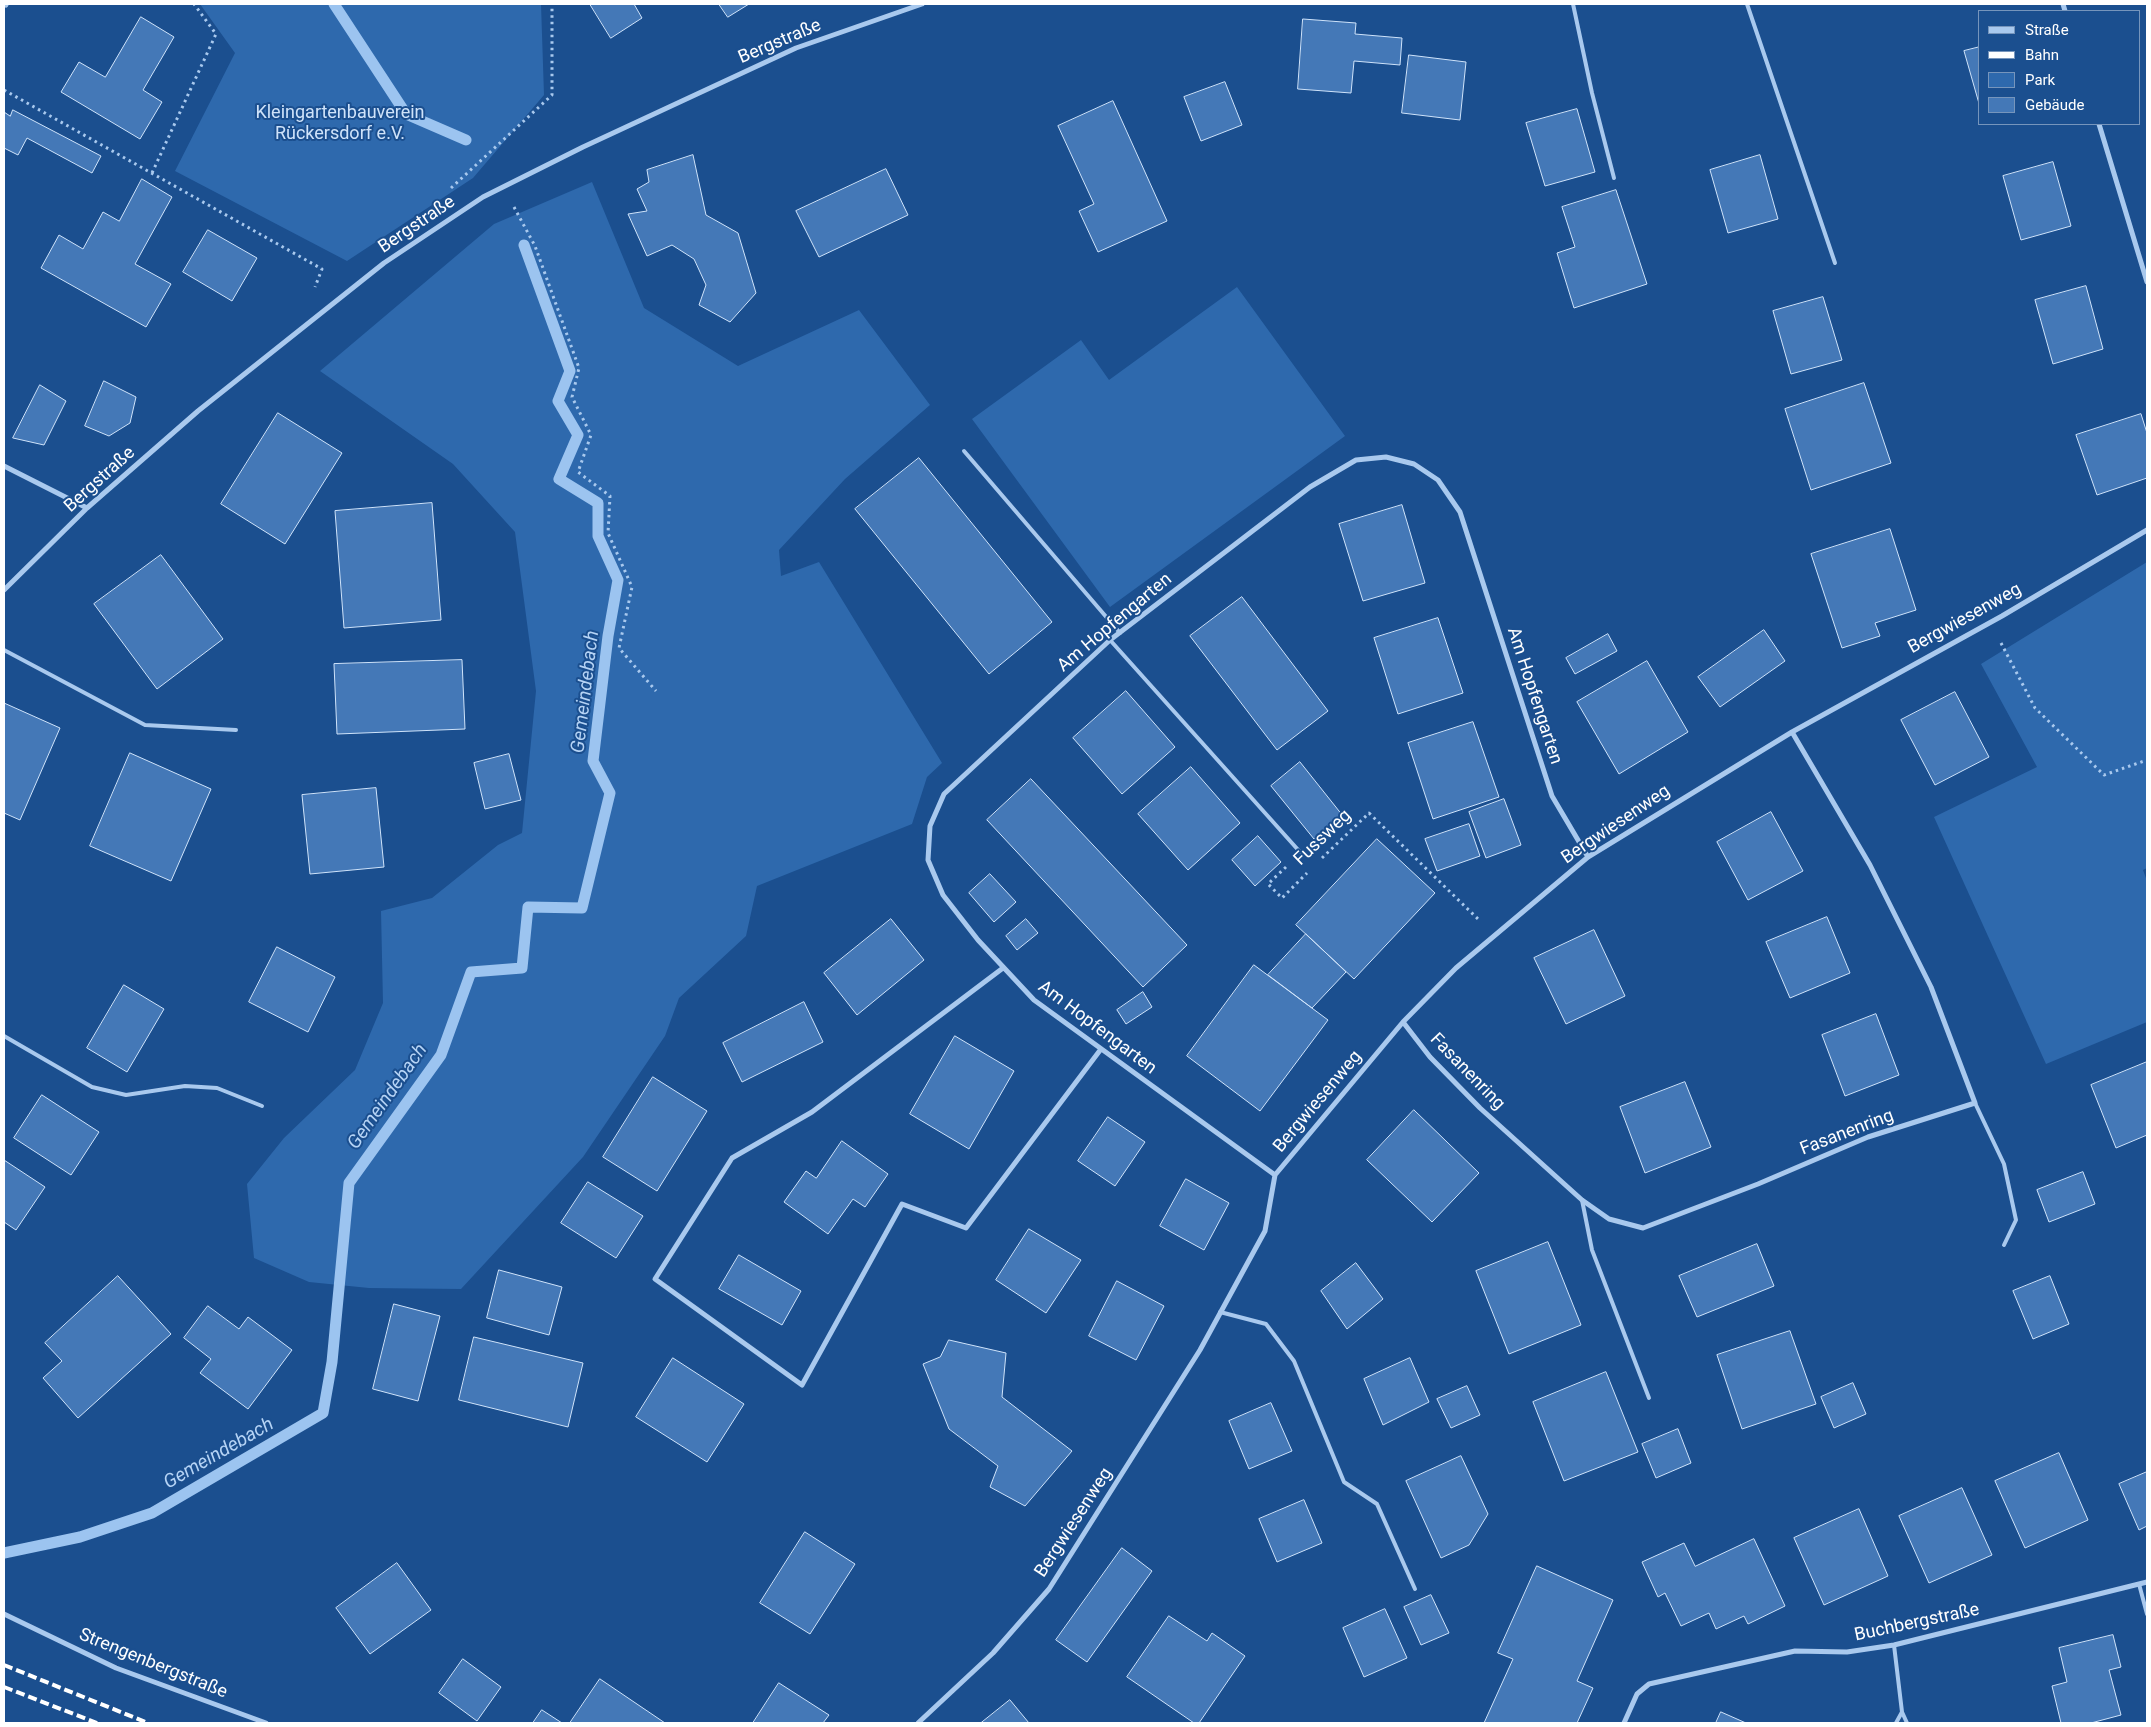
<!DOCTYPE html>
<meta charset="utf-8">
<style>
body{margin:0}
#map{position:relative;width:2151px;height:1727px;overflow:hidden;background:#1b4f8f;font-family:Roboto,sans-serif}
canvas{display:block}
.frame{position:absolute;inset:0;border:5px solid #fff;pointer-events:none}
.legend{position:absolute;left:1978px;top:10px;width:162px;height:115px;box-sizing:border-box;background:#1b4f8f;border:1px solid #7695bc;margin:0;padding:6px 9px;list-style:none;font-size:15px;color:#fff}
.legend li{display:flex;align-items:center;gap:10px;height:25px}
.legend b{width:25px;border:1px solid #7695bc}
</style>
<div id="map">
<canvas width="2151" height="1727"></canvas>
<div class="frame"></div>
<ul class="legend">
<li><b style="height:6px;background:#a9c9ee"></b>Straße</li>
<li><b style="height:6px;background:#fff"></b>Bahn</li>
<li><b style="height:14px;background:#2e69ad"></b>Park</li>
<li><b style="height:14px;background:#4478b7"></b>Gebäude</li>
</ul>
</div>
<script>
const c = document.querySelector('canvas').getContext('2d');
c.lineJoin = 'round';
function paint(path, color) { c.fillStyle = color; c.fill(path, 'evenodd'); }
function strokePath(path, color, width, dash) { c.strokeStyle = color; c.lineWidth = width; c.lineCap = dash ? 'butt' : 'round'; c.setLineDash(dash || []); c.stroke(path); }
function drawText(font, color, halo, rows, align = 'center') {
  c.font = font + ' Roboto,sans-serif'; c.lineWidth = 4; c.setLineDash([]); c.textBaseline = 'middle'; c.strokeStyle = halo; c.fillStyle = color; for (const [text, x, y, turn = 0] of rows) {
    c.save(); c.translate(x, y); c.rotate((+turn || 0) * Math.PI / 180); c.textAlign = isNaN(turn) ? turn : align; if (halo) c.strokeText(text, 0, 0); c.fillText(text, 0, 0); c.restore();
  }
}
const green = new Path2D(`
 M200,4H541L544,95L473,178L347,261L175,171L235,53Z
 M592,182L644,308L738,366L859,310L930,405L845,479L779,550L781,576L819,562L942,763L927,777L912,824L757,886L746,936L679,998L665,1036L583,1157L461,1289L369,1288L309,1282L254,1258L247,1184L284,1138L355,1070L383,1003L381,911L432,898L498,845L522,833L536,691L515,532L453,464L320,371L494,224Z
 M1237,287L1345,436L1110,607L972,419L1081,340L1109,380Z
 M2147,562V868L2143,870L2147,881V1022L2046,1064L1934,817L2037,767L1981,664Z`);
const stream = new Path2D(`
 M334,4L406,114L466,140
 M4,1553L80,1537L152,1513L323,1413L332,1362L349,1183L441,1055L471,972L522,968L528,907L582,908L610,793L593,761L608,636L618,580L598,536V503L559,479L578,435L558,401L570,371L524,245`);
const building = new Path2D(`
 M590,4H634L642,18L611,38Z
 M719,4H749L728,17Z
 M141,17L174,37L143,90L162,102L140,139L61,92L79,62L105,77Z
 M1303,19L1356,23L1355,34L1402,38L1400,65L1354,61L1351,93L1298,89Z
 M1980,47V107L1964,51Z
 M1409,55L1466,62L1460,120L1402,113Z
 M1225,82L1242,125L1201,141L1184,97Z
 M1113,101L1167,221L1098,252L1079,211L1094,204L1058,126Z
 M1577,109L1595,172L1545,186L1526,123Z
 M13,110L101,156L92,173L27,138L18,155L4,148V112L10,116Z
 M693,155L706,215L738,233L756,293L730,322L699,305L706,285L694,259L672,245L647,256L628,214L647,211L637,189L649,182L647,170Z
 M1760,155L1778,219L1728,233L1710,170Z
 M2053,162L2071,226L2021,240L2003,176Z
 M886,169L908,215L819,257L796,211Z
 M142,179L172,197L135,264L171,284L146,327L41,268L59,235L83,249L103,212L119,221Z
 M1616,190L1647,284L1574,308L1557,253L1575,247L1562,207Z
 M208,230L257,258L232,301L183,272Z
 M2086,286L2103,349L2053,364L2035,300Z
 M1823,297L1842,360L1791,374L1773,311Z
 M104,381L136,397L130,423L109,436L85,426Z
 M1864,383L1891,463L1811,490L1785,409Z
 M40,385L66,401L44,445L13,438Z
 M278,413L342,453L285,544L221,504Z
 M2141,414L2147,433V478L2097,495L2076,435Z
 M919,458L1052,622L989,674L855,509Z
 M432,503L441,620L344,628L335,511Z
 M1402,505L1425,583L1363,601L1339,524Z
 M1890,529L1916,610L1875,623L1880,636L1842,648L1811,554Z
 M161,555L223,639L157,689L94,604Z
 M1242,597L1328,711L1277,750L1190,636Z
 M1438,618L1463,693L1398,714L1374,638Z
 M1764,630L1785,661L1720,707L1698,677Z
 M1608,634L1617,651L1575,674L1566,658Z
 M462,660L465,729L337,734L334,664Z
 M1647,661L1688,732L1619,774L1577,702Z
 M1126,691L1175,747L1122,794L1073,738Z
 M1955,692L1989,757L1935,785L1901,720Z
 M4,703L60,728L20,820L4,813Z
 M1473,722L1499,797L1433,819L1408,743Z
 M130,753L211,789L171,881L90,846Z
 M509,754L521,800L485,809L474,763Z
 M1300,762L1343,816L1314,839L1271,786Z
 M1191,767L1240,823L1188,870L1138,814Z
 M1031,779L1187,945L1143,987L987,820Z
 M376,788L384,867L310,874L302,795Z
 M1504,799L1521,845L1486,858L1469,812Z
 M1771,812L1803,871L1748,900L1717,842Z
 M1469,824L1480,856L1437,871L1425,839Z
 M1258,836L1281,862L1255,886L1232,860Z
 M1377,839L1435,893L1354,979L1296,925Z
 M990,874L1016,902L994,922L969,893Z
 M1827,917L1850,973L1790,998L1766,942Z
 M891,919L924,960L857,1015L824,973Z
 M1026,919L1038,933L1017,950L1006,936Z
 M1594,930L1625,996L1566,1024L1534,958Z
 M1306,934L1346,972L1312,1008L1268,975Z
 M277,947L335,977L308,1032L249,1002Z
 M1254,965L1328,1020L1260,1111L1187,1056Z
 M124,985L164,1009L127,1072L87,1048Z
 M1143,992L1152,1007L1126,1024L1117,1010Z
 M804,1002L823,1042L742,1082L723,1043Z
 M1876,1014L1899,1075L1845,1096L1822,1035Z
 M955,1036L1014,1071L969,1149L910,1114Z
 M2147,1062V1135L2116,1148L2091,1085Z
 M653,1077L707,1111L657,1191L603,1157Z
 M1685,1082L1711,1147L1645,1173L1620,1107Z
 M42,1095L99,1132L71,1175L14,1138Z
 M1414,1110L1479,1173L1432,1222L1367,1160Z
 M1108,1117L1145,1142L1115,1186L1078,1161Z
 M842,1141L888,1174L865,1207L853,1199L828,1234L784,1202L806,1171L816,1178Z
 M4,1160L45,1187L16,1230L4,1222Z
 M2083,1172L2095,1204L2049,1222L2037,1190Z
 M1186,1179L1229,1203L1204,1250L1160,1226Z
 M588,1182L643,1216L616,1258L561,1223Z
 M1029,1229L1081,1260L1046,1313L996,1280Z
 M1548,1242L1581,1325L1509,1354L1476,1271Z
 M1757,1244L1774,1286L1697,1317L1679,1276Z
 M739,1255L801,1291L782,1325L719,1289Z
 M1356,1263L1383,1299L1347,1329L1321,1291Z
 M499,1270L562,1287L549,1335L487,1318Z
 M118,1276L171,1334L78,1418L43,1378L62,1361L45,1343Z
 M2050,1276L2069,1324L2033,1339L2013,1291Z
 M1117,1281L1164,1306L1136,1360L1089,1336Z
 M394,1304L440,1316L418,1401L373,1389Z
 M208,1306L239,1329L248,1317L292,1350L248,1409L200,1373L211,1359L184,1338Z
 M1790,1331L1816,1404L1742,1429L1717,1355Z
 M474,1337L583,1363L568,1427L459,1400Z
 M949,1340L1006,1353L1002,1397L1072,1451L1025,1506L990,1487L998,1466L949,1429L923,1364L940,1357Z
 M673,1358L744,1404L707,1462L636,1417Z
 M1410,1358L1429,1402L1383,1425L1364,1379Z
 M1606,1372L1638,1452L1564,1481L1533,1402Z
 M1853,1383L1866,1414L1834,1428L1821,1397Z
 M1467,1386L1480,1415L1451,1428L1437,1399Z
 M1271,1403L1292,1451L1249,1469L1229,1421Z
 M1678,1429L1691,1463L1656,1478L1642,1444Z
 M2059,1453L2088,1520L2025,1548L1995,1481Z
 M1461,1456L1488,1514L1469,1545L1441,1558L1406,1481Z
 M2147,1472V1526L2139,1530L2119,1484Z
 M1962,1488L1992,1555L1929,1583L1899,1516Z
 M1304,1500L1322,1543L1277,1562L1259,1519Z
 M1859,1509L1888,1576L1824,1605L1794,1538Z
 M805,1532L855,1564L810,1634L760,1603Z
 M1754,1539L1785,1606L1748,1624L1744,1616L1716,1629L1709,1613L1681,1626L1665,1593L1658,1597L1642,1562L1684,1543L1695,1566Z
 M1122,1548L1152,1571L1087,1662L1056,1640Z
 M397,1563L431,1610L370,1654L336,1608Z
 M1537,1566L1613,1600L1577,1681L1593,1688L1577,1723H1484L1513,1659L1498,1653Z
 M1431,1595L1449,1633L1421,1645L1404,1607Z
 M1385,1609L1407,1658L1364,1677L1343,1628Z
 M1169,1616L1207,1641L1212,1633L1245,1656L1199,1723H1194L1127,1677Z
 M2113,1635L2121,1667L2109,1670L2121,1715L2091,1723H2061L2052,1686L2067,1682L2059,1648Z
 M463,1659L501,1687L477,1721L439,1693Z
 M600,1679L665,1723H570Z
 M779,1683L829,1715L823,1723H753Z
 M1010,1700L1029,1723H981Z
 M542,1710L562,1723H533Z
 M1721,1712L1746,1723H1716Z`);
const path = new Path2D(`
 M4,90L322,269L315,287
 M152,173L216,34L194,4
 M451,188L552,95V4
 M514,207L535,246L579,368L572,397L591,435L578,472L610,496L608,533L632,587L619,648L656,691
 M2001,643L2035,708L2104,775L2147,760
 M1322,858L1369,813L1479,920
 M1286,867L1268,884L1282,898L1307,873`);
const service = new Path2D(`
 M1573,4L1592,93L1614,178
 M1747,4L1835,263
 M964,451L1120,633
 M1110,640L1300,852
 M4,650L145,725L236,730
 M4,1036L92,1087L126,1095L185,1086L217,1088L262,1106
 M1975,1103L2004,1164L2016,1220L2004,1245
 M1582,1200L1592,1250L1649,1398
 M1220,1312L1266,1324L1294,1361L1344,1482L1377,1504L1415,1589
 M2139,1584L2147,1614
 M1894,1645L1902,1712L1907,1723
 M1896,1723L1902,1712`);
const minor = new Path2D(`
 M5,4L6,5
 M2063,4L2065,11
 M2099,124L2147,282
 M4,466L87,508
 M4,590L87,508L198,411L384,263L483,197L583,147L796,48L922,4
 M1003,968L812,1112L732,1158L655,1279L802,1385L902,1204L966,1228L1101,1049
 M1403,1022L1430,1057L1480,1108L1582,1200L1609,1219L1643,1228L1758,1184L1868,1137L1975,1103L1931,987L1870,865L1792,732
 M1275,1175L1034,1000L978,940L943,895L928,860L930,826L944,794L1110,640L1310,487L1356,460L1386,457L1414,464L1438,480L1460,512L1552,796L1588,857
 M4,1614L116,1668L266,1723
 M918,1723L993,1653L1049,1589L1200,1350L1265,1231L1275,1175L1403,1022L1456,968L1588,857L1792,732L2002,616L2147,530
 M1624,1723L1637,1694L1649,1684L1795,1651L1847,1652L1894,1645L2147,1582`);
const rail = new Path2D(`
 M4,1665L148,1723
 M4,1687L97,1723`);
const streetNames = [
 ["Bergstraße",780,42,-23],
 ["Bergstraße",417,225,-34],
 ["Bergstraße",100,480,-42],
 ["Bergwiesenweg",1965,619,-29],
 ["Am Hopfengarten",1115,623,-40],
 ["Am Hopfengarten",1534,696,72],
 ["Bergwiesenweg",1616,825,-34],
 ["Fussweg",1323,838,-44],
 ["Am Hopfengarten",1097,1028,37],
 ["Fasanenring",1467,1072,46],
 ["Bergwiesenweg",1318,1102,-50],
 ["Fasanenring",1847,1133,-21],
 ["Bergwiesenweg",1074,1523,-57],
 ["Buchbergstraße",1917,1623,-12],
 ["Strengenbergstraße",153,1664,22]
];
const parkNames = [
 ["Kleingartenbauverein",340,113],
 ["Rückersdorf e.V.",340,134]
];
const waterNames = [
 ["Gemeindebach",586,692,-83],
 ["Gemeindebach",388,1097,-55],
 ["Gemeindebach",219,1454,-30]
];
paint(green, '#2e69ad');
strokePath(stream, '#9cc4f0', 11);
paint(building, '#4478b7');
strokePath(building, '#cfe3fa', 1);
strokePath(path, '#a9c9ee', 3, [2.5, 4]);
strokePath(service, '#a9c9ee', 4);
strokePath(minor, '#a9c9ee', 5);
strokePath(rail, '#fff', 4, [9, 4]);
drawText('18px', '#fff', '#1b4f8f', streetNames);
drawText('18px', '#cfe3fa', '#1b4f8f', parkNames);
drawText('italic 19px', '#b5d3f5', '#1b4f8f', waterNames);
</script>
